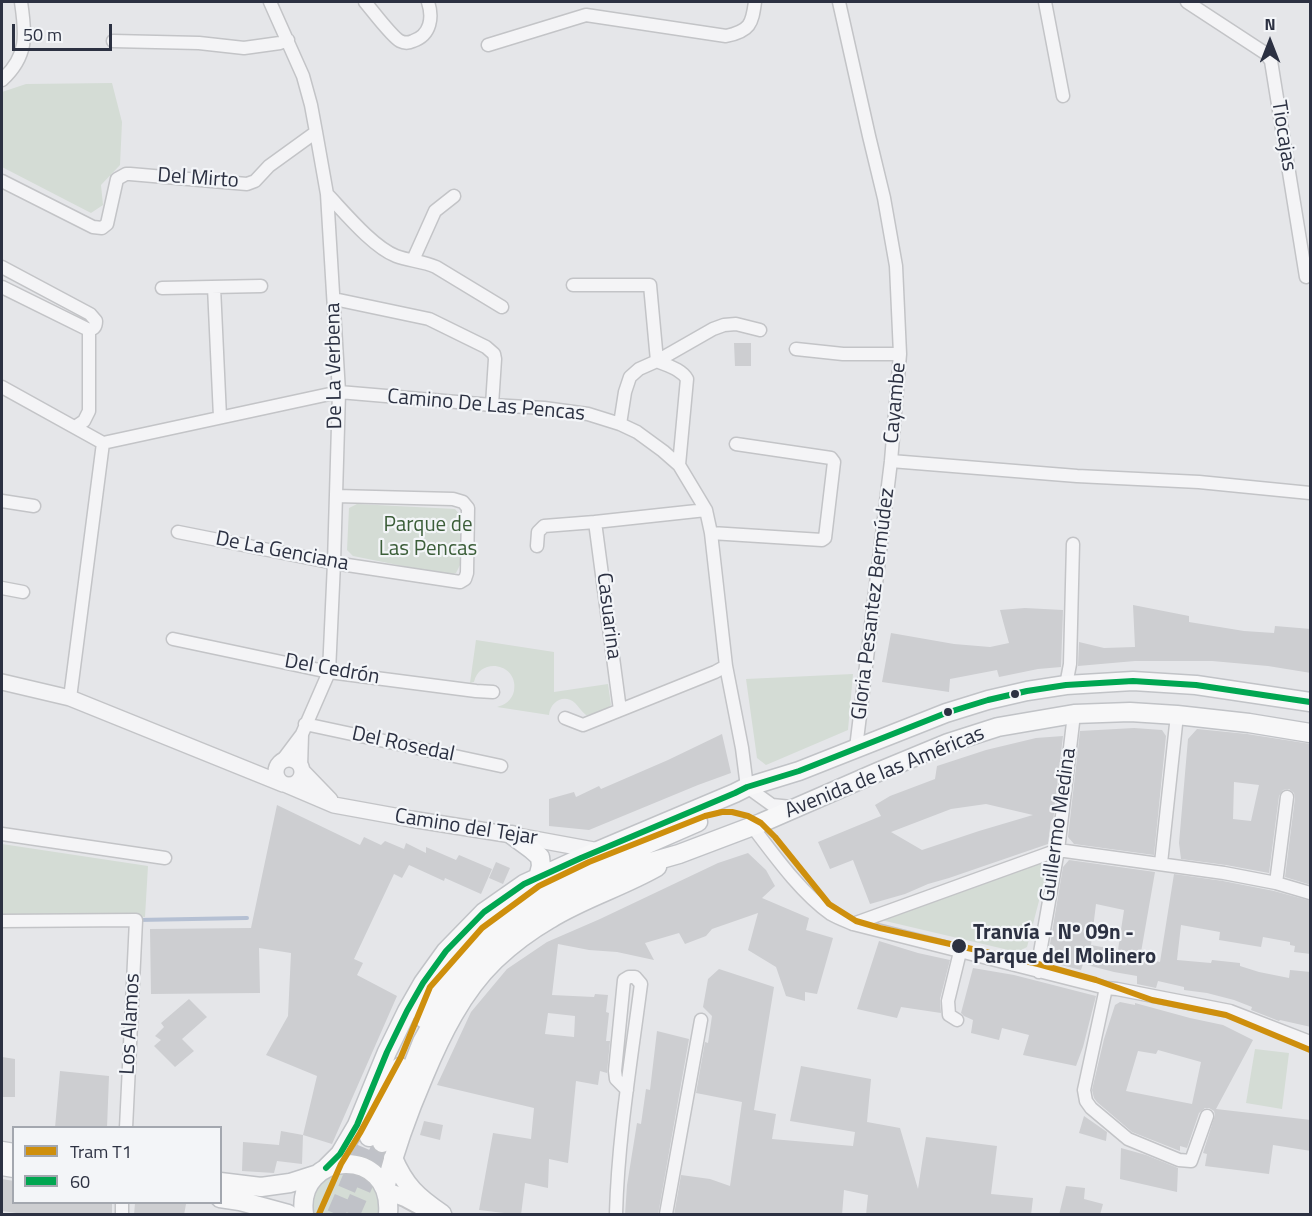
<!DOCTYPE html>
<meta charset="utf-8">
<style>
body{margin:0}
#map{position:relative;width:1312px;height:1216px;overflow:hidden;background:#e5e6e9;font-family:"Titillium Web",sans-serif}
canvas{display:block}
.frame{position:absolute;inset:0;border:3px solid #2c3142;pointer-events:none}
.legend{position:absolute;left:12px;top:1126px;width:210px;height:78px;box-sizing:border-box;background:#f3f5f8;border:2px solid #a3a7af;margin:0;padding:8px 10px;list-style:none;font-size:18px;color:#2c3142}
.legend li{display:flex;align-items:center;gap:12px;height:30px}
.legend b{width:30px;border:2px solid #a3a7af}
.north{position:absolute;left:1240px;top:12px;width:60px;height:60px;-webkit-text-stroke:4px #f3f5f8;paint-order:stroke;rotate:0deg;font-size:16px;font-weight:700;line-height:24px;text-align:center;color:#2c3142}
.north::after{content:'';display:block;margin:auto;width:21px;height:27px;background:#2c3142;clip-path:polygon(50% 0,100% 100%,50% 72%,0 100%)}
.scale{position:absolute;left:12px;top:24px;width:100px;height:27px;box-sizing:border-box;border:3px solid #2c3142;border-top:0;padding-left:8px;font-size:18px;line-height:21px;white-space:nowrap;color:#2c3142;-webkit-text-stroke:4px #f3f5f8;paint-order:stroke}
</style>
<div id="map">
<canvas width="1312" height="1216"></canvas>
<div class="frame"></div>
<ul class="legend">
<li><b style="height:8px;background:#ce8f0d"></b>Tram T1</li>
<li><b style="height:8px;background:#00a651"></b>60</li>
</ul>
<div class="north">N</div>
<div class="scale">50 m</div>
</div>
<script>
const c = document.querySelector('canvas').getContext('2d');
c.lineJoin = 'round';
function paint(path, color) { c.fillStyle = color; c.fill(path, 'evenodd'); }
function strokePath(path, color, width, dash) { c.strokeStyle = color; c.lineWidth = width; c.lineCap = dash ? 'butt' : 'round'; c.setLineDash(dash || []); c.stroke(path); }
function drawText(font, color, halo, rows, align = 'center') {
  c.font = font + ' "Titillium Web",sans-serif'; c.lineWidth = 4.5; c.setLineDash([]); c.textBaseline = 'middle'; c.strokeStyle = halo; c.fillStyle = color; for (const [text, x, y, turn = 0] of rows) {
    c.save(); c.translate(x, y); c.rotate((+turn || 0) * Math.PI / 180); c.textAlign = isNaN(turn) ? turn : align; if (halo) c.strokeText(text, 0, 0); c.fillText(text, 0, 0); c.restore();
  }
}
const green = new Path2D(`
 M112,83L122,122L120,165L101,185L103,205L91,213L2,167V92L26,84Z
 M357,504L455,509L461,516L460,565L456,573L448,575L353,556L347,550L349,508Z
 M476,640L554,652V692L608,684L611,705C605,711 594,715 586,715C581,711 579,707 575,703C564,693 550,702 549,715L497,707C505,705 512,700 514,691C519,664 480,656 474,682L470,683Z
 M853,674L848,730L766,765L757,758L746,679Z
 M2,844L148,866L145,917L130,916L2,917Z
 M1042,863L1048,866L1047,870L1027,947L1017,952L881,920Z
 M1255,1049L1289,1053L1282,1109L1246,1103Z
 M346,1169L377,1185L381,1214H312L311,1196L324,1177Z`);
const stream = new Path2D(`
 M137,920L247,918`);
const building = new Path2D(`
 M734,343H751V366H735Z
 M1133,605L1189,616V622L1244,631L1274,633L1275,626L1311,629V673L1268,666L1212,661H1135L1078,666L1079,642L1104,648L1135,647Z
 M1025,608L1063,610L1061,667L1038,669L999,677L997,670L950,679L949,692L882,682L891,633L954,644L990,647L1009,643L1000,610Z
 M1134,728L1162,730L1166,736L1154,855L1074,844L1068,837L1080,731Z
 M1197,729L1247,734L1311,744V885L1285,877L1295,798L1294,793L1289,789L1283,790L1279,796L1269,873L1226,865L1181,859L1179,843L1188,739ZM1234,782L1259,785L1251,821L1233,819Z
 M722,734L731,773L698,785L589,830L549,826V799L574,792L576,797L599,786L601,789L668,760Z
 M1063,736L1053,822L1051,820L1048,844L949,878L928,884L905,894L870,904L853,860L830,869L818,842L881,816L875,805L890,796L935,779L937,766L986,750L1036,738ZM986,804L1033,815L979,831L922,850L891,832L951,809Z
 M277,805L360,845L364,837L381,845L385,841L404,849L406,843L426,853V847L456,860L459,855L492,869L481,894L445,878L444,881L409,865L402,878L394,874L354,959L363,963L357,975L397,996L332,1144L303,1135L317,1076L266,1055L288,1016L291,953L259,948L260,993L151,994L150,929L251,928Z
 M748,853L766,870L775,886L762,898L809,918L806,930L833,938L817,994L805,992V1001L786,996L776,967L748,950L758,913L712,929L706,936L685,944L679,933L645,943L654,960L617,952L589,950L558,944L552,995L594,997L595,994L608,995L606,1012L609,1013L606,1041H610L607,1073L600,1071L598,1085L576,1081L568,1163L549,1159L548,1188L525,1183L521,1215L479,1210L493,1133L531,1139L534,1108L437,1085L471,1012L507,969L547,942L600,919L718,863ZM548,1013L575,1016L574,1037L545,1034Z
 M1069,860L1155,872L1140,958L1160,962L1174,874L1223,881L1274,891L1311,901V954L1294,952L1295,946L1290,945V942L1263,937L1261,947L1219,940L1220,932L1181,925L1177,960L1211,963L1212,960L1240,963V966L1259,972L1289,978L1290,970L1311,972V1027L1280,1020L1279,1021L1251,1010L1252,1007L1234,1000L1207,993L1184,990V987L1158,981L1156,988L1137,984V976L1114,972L1083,964L1081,970L1049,962L1053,945L1050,944L1063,867ZM1096,904L1124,910L1118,950L1091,945Z
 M496,862L510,868L503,884L489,878Z
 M879,941L918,953L950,960L940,999L941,1013L901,1007L897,1018L857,1009Z
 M973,968L1014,975L1096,996L1083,1047L1076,1066L1023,1055L1029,1035L1002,1028L999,1040L971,1033L973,1020L964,1016L961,1013Z
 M719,969L774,987L754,1110L776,1114L772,1139L853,1146L855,1132L790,1121L801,1066L871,1079L867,1122L900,1128L918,1189L926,1137L997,1146L991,1194L1033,1198L1031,1215H866L868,1195L844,1190L842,1215H674L681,1175L710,1179L730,1186L742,1102L696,1093L705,1042L708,1043L712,1016L703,1007L708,979Z
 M189,999L207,1017L182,1039L194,1051L175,1067L154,1046L161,1040L155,1036L164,1027L161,1023Z
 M1120,1002L1135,1005V1003L1190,1018L1223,1025L1253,1040L1216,1109L1311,1120V1151L1273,1145L1269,1174L1205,1166L1207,1154L1203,1153L1215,1115L1214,1111L1209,1108H1205L1199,1113L1187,1148L1180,1146V1151L1132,1132L1097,1102L1094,1098L1092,1090L1104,1039L1115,1005ZM1158,1050L1201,1062L1192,1104L1126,1091L1138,1051L1156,1054Z
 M657,1031L689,1039L658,1215H625L627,1185L637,1123L641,1124L646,1089L650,1090Z
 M2,1057L15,1059V1097H2Z
 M60,1071L109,1076L107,1128H55Z
 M1084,1116L1107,1132L1106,1141L1079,1133Z
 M424,1121L443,1125L440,1140L420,1135Z
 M281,1131L303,1135L302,1164L277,1161L274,1173L242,1171L243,1142L279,1145Z
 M1121,1148L1146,1155L1178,1168L1177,1192L1120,1179Z
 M2,1179L14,1181V1203H96L112,1204V1215L70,1213V1215H31L2,1211Z
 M1066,1186L1085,1188L1084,1199L1103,1204L1100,1215H1059Z
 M135,1203H164L186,1204L184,1215H134Z`);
const primaryTunnel = new Path2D(`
 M336,1214L369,1137
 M351,1214L382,1143`);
const minor = new Path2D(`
 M270,2L303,76L311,105L316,132L327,194L339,392L334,563L329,672L302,734L281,762
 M365,2C372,10 392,37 400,41C404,43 409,43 413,41C431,35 433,17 428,2
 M839,2L869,136L884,198L896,266L900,354L891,461L856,748
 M1045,2L1063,96
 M1187,2L1265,53L1271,61L1306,277
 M113,41L199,43L244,48L280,43L288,40
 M488,45L586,15L726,36C750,31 752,24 755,2
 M2,80C28,56 26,35 21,2
 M2,181L93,227L102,228L107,224L117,179L126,174H130L247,184L255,181L269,166L316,132
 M327,194C345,213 373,247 396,256C409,261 423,261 436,267L502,307
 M413,260L435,211L454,196
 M2,267L90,314L96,321C96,326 94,329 89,330V411L84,421L75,427
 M573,285H650L657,361C668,366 681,369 687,379L679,465
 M2,287L89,330
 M214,287L220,417
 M162,288L261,286
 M334,299L429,319L486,347L494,354L495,359L492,405
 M796,349L843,354H900
 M2,387L103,443L339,392L492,405L544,408L588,414L620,424L637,432L663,451L679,465L706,510L711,533L726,666L742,748L747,787L772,805L791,807
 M620,424L625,392L630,377L639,369L657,361L713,329L724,325L736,324L760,330
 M891,461L1077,476L1199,482L1310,493
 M2,501L34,506
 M595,522L620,710
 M178,532L334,563L460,582L465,579L467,573L468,508L463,502L453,499L336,496
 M711,533L822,540L825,538L834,462L831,458L736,444
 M537,546L538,532L544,526L595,522L706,510
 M2,588L23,592
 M173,639L329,672L476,691L493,692
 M1066,685L1070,664L1073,544
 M70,698L103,443
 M565,718L583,725L715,672L726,666
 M305,724L501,766
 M301,767L302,734
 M752,826C774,855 801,893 831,914C838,918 846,921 853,924L1106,988L1117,989L1230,1011L1310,1042
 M2,834L165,858
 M1161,863L1177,715
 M1276,883L1287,797
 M2,921L136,920L126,1128
 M853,924L1058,850L1224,873L1276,883L1310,893
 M1039,972L1038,964L1058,850L1074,714
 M1106,988L1084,1090L1086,1101L1091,1108L1128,1139L1179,1160L1191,1161L1207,1116
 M957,1020L949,1015L948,1001L960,952
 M122,1214V1202
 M616,1214C618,1138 631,1061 641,984L635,977H629L624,980L615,1071L616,1079L627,1090
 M666,1214L701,1020`);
const tertiary = new Path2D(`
 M2,682L70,698L283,784
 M276 772a13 13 0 1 1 26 0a13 13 0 1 1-26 0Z
 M302,771L330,800
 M287,785L334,805L411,819L512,835L599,851`);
const secondary = new Path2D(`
 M387,1191L405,1198L433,1213`);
const primary = new Path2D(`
 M512,835L531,849L540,857L541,866L538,878
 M423,1018L437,988L461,956L497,923L529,900L590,867L643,846L698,822
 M369,1137L400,1067
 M382,1143L422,1042L450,992L475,962L496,943L540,908L585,885L623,870L679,854L761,823L878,772L948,743L998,727L1074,714L1130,712L1177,715L1249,723L1310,733
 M2,1151L14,1153
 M393,1158C405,1186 417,1197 442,1214
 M2,1166L14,1168
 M326,1168L340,1154L357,1125L387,1052L407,1011L423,983L446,951L484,912L524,884L581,858L735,793L747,787L799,771L946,713L988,700L1027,691L1066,685L1133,681L1196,685L1310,702
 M220,1182L261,1187L290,1183L318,1174
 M385,1188C395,1149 408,1113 424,1076C441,1035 462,992 495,960C511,945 531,930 550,919C584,898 622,887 657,867
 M220,1198L240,1201L288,1214
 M304,1214C295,1150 394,1145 388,1214`);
const bus1 = new Path2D(`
 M326,1168L340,1154L357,1125L387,1052L407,1011L423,983L446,951L484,912L524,884L581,858L735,793L747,787L799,771L946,713L988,700L1027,691L1066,685L1133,681L1196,685L1310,702`);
const tram1 = new Path2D(`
 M319,1214L341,1164L360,1133L401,1057L430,987L482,928L539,886L589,862L705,816L722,812H732L748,816L761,823L775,837L829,904L856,921L880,928L1038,964L1096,980L1152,1000L1226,1015L1310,1050`);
const markers = [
 [1015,694,5,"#2c3142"],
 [948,712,5,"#2c3142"],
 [959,946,8,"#2c3142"]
];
const streetNames = [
 ["Tiocajas",1283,136,81],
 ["Del Mirto",198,179,4],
 ["De La Verbena",335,366,-91],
 ["Cayambe",896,403,-85],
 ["Camino De Las Pencas",486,406,5],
 ["De La Genciana",282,552,11],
 ["Gloria Pesantez Bermúdez",874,604,-83],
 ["Casuarina",608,616,83],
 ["Del Cedrón",332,670,10],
 ["Del Rosedal",403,745,12],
 ["Avenida de las Américas",885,773,-22],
 ["Guillermo Medina",1059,825,-82],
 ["Camino del Tejar",466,828,9],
 ["Los Alamos",131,1024,-87]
];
const parkNames = [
 ["Parque de",428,526],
 ["Las Pencas",428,550]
];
const stopNames = [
 ["Tranvía - Nº 09n -",973,934],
 ["Parque del Molinero",973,958]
];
paint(green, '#d4dcd5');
strokePath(stream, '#b5c0d3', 4);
paint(building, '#cdced1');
strokePath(primaryTunnel, '#c0c2c8', 18, [18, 9]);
strokePath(minor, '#c3c4c7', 15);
strokePath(tertiary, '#c3c4c7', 18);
strokePath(secondary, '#c3c4c7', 20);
strokePath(primary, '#c1c3c7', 21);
strokePath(minor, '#f4f4f6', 12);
strokePath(tertiary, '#f4f4f6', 15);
strokePath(secondary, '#f7f7f8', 16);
strokePath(primary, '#f7f7f8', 18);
strokePath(bus1, '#00a651', 6);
strokePath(tram1, '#ce8f0d', 6);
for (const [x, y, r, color] of markers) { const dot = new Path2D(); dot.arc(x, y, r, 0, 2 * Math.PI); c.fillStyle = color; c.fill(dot); strokePath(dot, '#f3f5f8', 2); }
drawText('21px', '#2c3142', '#f3f5f8', streetNames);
drawText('21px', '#3c5e39', '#f3f5f8', parkNames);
drawText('bold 21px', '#2c3142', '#f3f5f8', stopNames, 'left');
</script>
